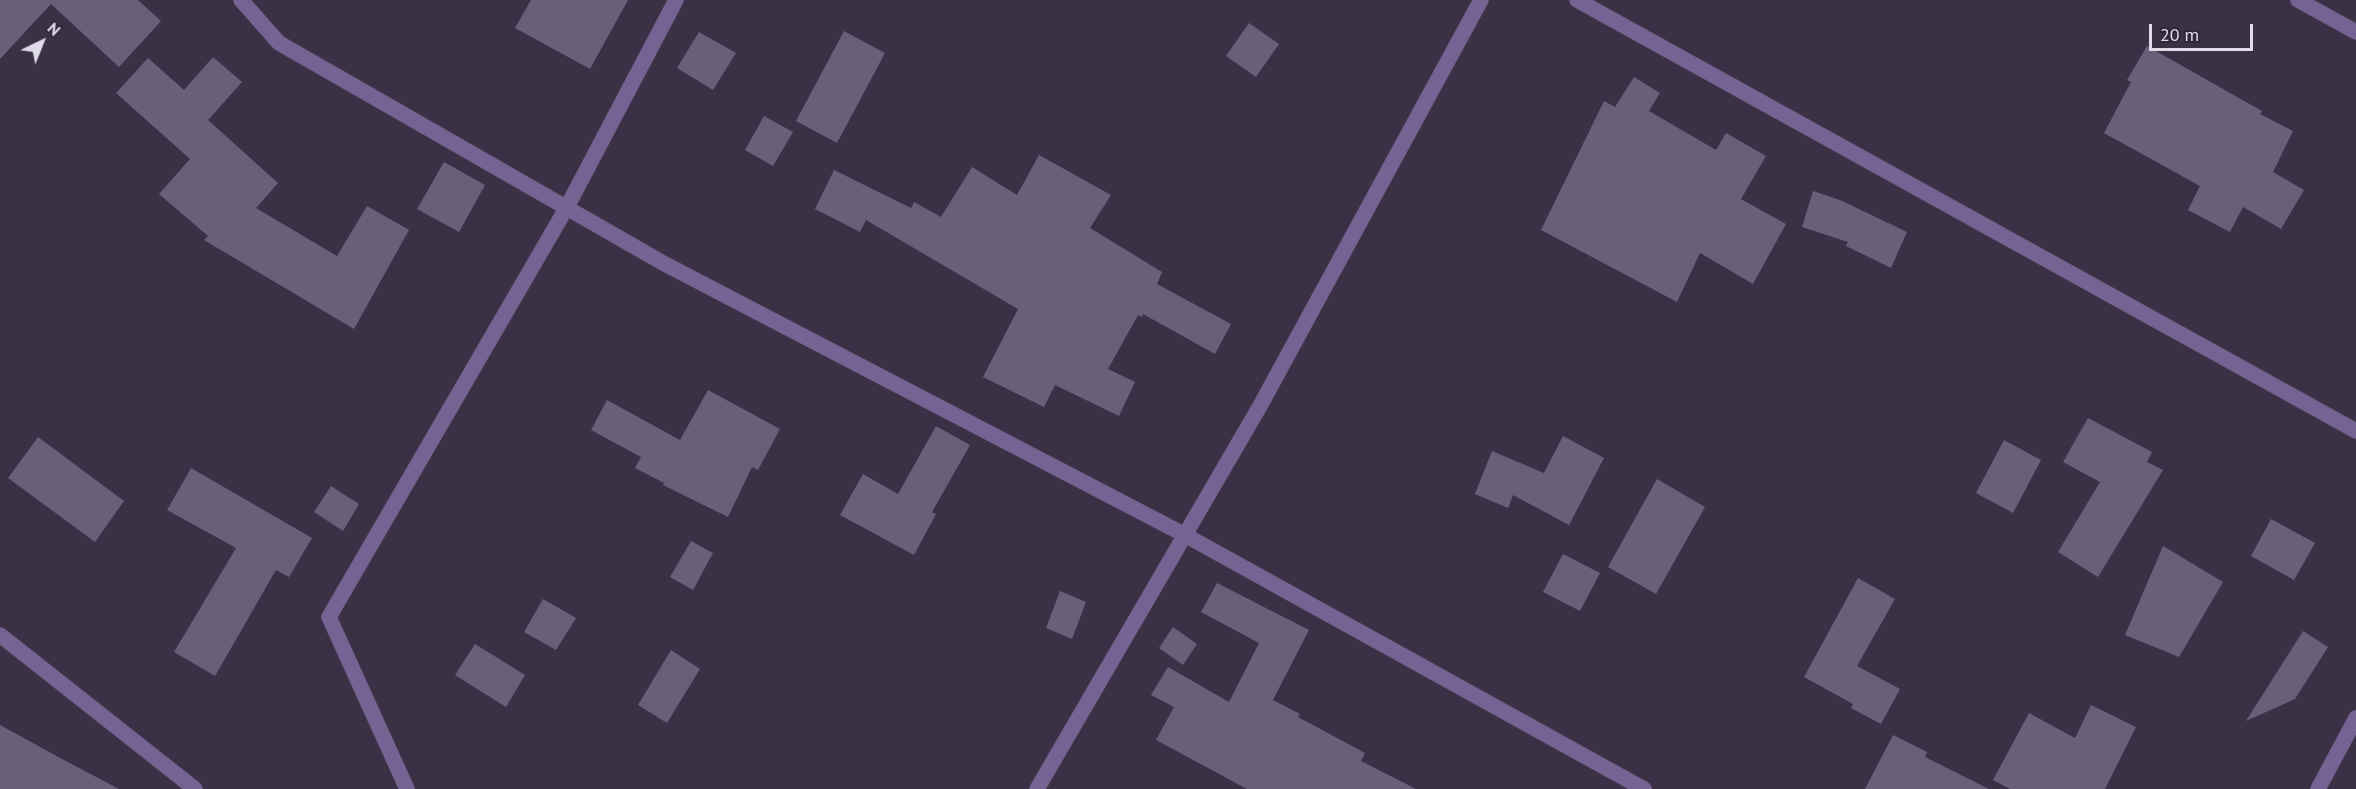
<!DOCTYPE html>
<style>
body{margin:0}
#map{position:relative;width:2356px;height:789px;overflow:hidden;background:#3b3147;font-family:"PT Sans",sans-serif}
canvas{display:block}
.north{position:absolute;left:12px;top:12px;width:60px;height:60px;-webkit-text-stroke:4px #30273d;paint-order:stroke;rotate:43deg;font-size:16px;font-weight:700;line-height:24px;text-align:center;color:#e0dbe9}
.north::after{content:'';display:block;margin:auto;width:21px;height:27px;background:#e0dbe9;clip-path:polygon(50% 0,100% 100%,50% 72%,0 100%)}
.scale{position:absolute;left:2149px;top:24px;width:104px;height:27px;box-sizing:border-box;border:3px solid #e0dbe9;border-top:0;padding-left:8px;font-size:18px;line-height:21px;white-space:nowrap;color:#e0dbe9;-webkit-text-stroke:4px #30273d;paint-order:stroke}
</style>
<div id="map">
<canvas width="2356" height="789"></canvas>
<div class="north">N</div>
<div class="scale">20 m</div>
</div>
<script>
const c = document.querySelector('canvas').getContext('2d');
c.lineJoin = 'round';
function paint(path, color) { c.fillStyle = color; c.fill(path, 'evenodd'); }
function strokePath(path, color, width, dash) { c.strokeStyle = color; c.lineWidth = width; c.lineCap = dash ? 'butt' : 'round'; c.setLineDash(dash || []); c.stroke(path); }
const building = new Path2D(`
 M0,0H138L161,21L119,67L51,4L0,59Z
 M531,0H628L590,69L515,28Z
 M1249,23L1279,44L1256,77L1226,56Z
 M844,31L885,53L837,143L796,121Z
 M699,32L736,53L713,90L677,68Z
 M2147,46L2262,111L2260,114L2293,131L2273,172L2304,190L2281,229L2243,207L2230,232L2188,210L2200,186L2104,133L2131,82L2127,80Z
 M213,57L242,82L208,120L278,183L256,208L337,256L367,206L409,230L354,329L204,240L208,236L159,194L190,159L116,93L148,58L184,90Z
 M1634,77L1660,93L1649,111L1716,150L1726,133L1766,156L1741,199L1786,224L1753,284L1700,253L1677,302L1541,230L1604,101L1615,107Z
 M764,116L793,132L773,166L745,150Z
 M1039,155L1111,195L1090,228L1162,272L1157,284L1231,324L1215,354L1143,314L1142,317L1138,315L1108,369L1135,382L1119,416L1055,385L1044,407L983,377L1018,309L866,220L860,232L815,209L834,170L911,208L914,202L941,217L972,167L1017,195Z
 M444,162L485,185L459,232L417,209Z
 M1813,191L1840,200L1907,232L1891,268L1846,246L1848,242L1802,227Z
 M708,390L780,429L758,470L752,467L728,517L663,485L664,483L635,468L641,457L591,430L607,400L680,440Z
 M2088,418L2152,452L2147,462L2163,470L2098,577L2058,552L2100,482L2063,462Z
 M936,426L970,445L932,512L936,514L914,555L840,515L863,474L898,494Z
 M1563,436L1604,458L1569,525L1513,495L1508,508L1475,494L1492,451L1544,473Z
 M38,437L124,501L95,542L8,478Z
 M2004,440L2041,460L2013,513L1976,493Z
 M191,468L312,538L289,577L276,570L215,676L174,652L236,548L167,510Z
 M1657,479L1705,507L1656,594L1608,567Z
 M331,486L359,504L343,531L314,512Z
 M2271,519L2315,543L2294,580L2251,556Z
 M691,541L713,553L693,590L670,577Z
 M2163,546L2223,582L2179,657L2125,635Z
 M1563,554L1600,573L1580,611L1543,592Z
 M1858,578L1895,599L1857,666L1900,689L1881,724L1851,708L1853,704L1804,677Z
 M1217,583L1309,630L1273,700L1300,714L1298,717L1365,753L1361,761L1416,789H1247L1156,740L1174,707L1151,695L1168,667L1229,702L1259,643L1201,612Z
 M1060,591L1086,602L1072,639L1046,628Z
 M543,599L576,618L556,650L524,632Z
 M1173,627L1197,644L1183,665L1159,648Z
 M2303,631L2328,647L2295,699L2246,721Z
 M475,644L525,675L506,707L455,675Z
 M671,650L700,669L667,723L638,705Z
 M2091,705L2136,727L2105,789H2010L1993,780L2029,713L2075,738Z
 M0,725L64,760L119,789H0Z
 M1893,735L1927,752L1925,757L1989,789H1865Z`);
const street = new Path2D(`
 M241,0L279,43L663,263L1185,535L1644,789
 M1577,0L2356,431
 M2298,0L2356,32
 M0,635L195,789
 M407,789L329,617L567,207L676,0
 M1037,789L1260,406L1481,0
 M2318,789L2356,718`);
paint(building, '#695f78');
strokePath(street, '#595064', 16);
strokePath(street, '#776294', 15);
</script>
